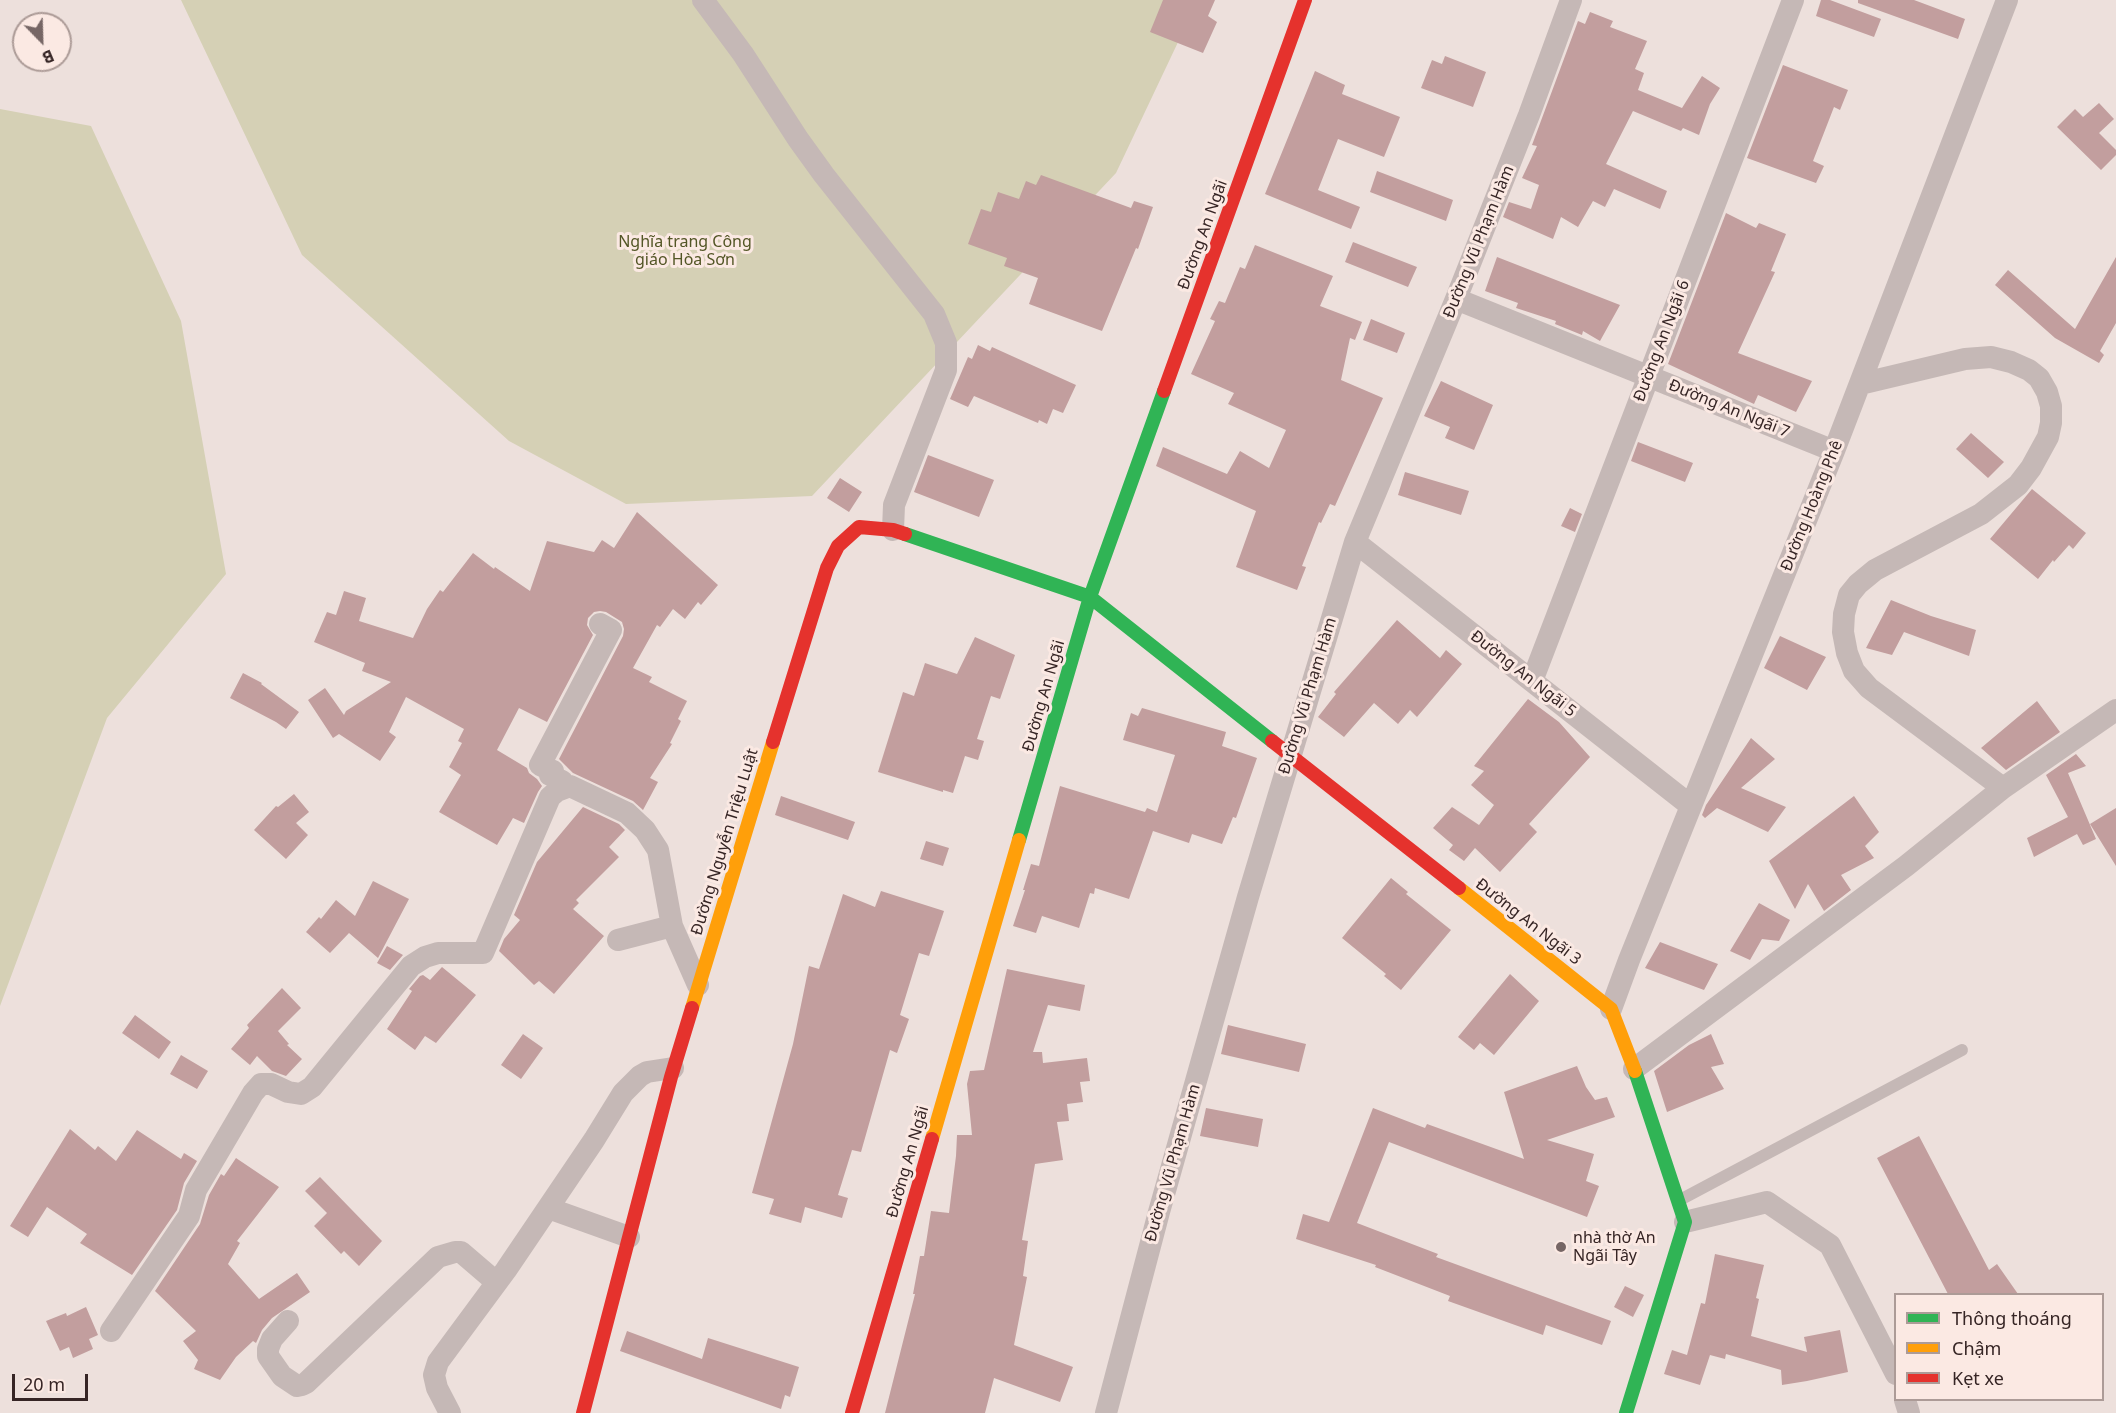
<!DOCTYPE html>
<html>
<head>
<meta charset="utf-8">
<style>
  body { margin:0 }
  #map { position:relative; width:2116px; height:1413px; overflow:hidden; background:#ede0dc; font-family:"Noto Sans",sans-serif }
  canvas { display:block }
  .legend { position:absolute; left:1894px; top:1293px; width:210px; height:108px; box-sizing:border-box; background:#fbe9e3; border:2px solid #ac9b97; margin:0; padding:8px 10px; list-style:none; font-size:18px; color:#362525 }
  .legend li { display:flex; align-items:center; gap:12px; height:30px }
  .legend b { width:30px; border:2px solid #ac9b97 }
  .north { position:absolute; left:12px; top:12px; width:60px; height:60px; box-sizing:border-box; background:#fbe9e3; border:2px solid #ac9b97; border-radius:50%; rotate:157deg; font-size:16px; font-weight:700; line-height:24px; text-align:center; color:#362525 }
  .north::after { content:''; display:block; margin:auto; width:21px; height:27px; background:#766665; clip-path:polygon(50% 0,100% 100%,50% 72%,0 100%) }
  .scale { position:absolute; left:12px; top:1374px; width:76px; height:27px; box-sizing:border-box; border:3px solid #362525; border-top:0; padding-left:8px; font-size:18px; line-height:21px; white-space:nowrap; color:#362525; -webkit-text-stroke:4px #fbe9e3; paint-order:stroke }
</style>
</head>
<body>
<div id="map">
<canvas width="2116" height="1413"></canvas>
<ul class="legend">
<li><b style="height:8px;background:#30b455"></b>Thông thoáng</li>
<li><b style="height:8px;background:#ff9f0a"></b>Chậm</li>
<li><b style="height:8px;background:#e5322d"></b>Kẹt xe</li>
</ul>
<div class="north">B</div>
<div class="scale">20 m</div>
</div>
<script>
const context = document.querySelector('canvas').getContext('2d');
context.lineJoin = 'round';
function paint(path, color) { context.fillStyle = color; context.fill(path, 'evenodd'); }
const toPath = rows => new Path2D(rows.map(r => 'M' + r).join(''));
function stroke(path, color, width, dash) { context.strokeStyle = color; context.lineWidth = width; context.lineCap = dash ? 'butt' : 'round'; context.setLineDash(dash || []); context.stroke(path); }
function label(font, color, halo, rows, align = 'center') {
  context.font = font + ' "Noto Sans",sans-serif'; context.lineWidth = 6; context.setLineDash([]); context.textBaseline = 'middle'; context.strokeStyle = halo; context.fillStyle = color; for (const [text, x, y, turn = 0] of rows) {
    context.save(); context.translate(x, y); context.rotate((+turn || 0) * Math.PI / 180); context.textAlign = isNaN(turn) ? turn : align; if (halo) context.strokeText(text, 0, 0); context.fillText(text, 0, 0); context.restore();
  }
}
const green = toPath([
  [181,0,1198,0,1116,173,812,496,626,504,509,441,302,255],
  [0,109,91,126,181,321,226,574,107,718,0,1006]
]);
const building = toPath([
  [1163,0,1215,0,1208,16,1217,22,1203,53,1150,32],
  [1821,0,1830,0,1881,19,1874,37,1816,16],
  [1858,0,1914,0,1965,19,1958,39,1858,3],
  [1590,12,1613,21,1610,27,1647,41,1635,69,1644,73,1638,90,1682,108,1702,76,1720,88,1710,104,1699,135,1683,128,1681,131,1633,111,1606,164,1667,191,1660,209,1614,189,1605,207,1593,201,1578,227,1561,217,1553,239,1503,217,1509,202,1531,209,1539,185,1522,178,1537,146,1532,145,1578,21,1585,24],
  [1445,56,1486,72,1473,107,1421,88,1432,60,1442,64],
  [1783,65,1848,90,1840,110,1834,107,1813,161,1824,166,1816,183,1747,158],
  [1315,71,1345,85,1342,94,1400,117,1384,157,1338,139,1318,190,1360,207,1351,229,1265,194],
  [2099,103,2114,119,2099,133,2116,150,2116,155,2101,170,2057,127,2075,109,2083,117],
  [1377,171,1453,200,1446,221,1370,192],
  [1041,175,1131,208,1134,201,1153,207,1138,249,1136,248,1102,331,1029,304,1038,278,1004,266,1007,258,968,244,981,209,991,212,998,192,1019,199,1026,181,1036,185],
  [1726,213,1756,228,1759,223,1786,234,1771,271,1775,272,1738,353,1812,381,1796,412,1758,395,1754,404,1668,364],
  [1353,242,1417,267,1408,287,1345,262],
  [1255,245,1333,276,1320,306,1362,322,1355,340,1350,338,1341,380,1383,398,1335,506,1330,504,1321,523,1319,522,1302,566,1306,567,1297,590,1236,567,1256,511,1156,466,1163,447,1227,474,1240,451,1269,468,1286,430,1228,404,1234,393,1191,374,1215,321,1210,319,1219,301,1225,303,1240,267,1245,269],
  [1497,257,1620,305,1600,341,1583,331,1582,335,1555,324,1556,321,1516,308,1518,303,1485,291],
  [2116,257,2116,323,2100,351,2104,355,2099,363,2055,338,1995,285,2008,270,2075,329],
  [1371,319,1405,333,1397,353,1363,340],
  [978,345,990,351,992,347,1076,385,1063,413,1053,409,1047,424,1039,420,1038,423,974,396,968,407,950,399,968,357,972,359],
  [1441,381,1493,405,1474,450,1445,438,1450,427,1424,416],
  [1971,433,2004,462,1988,478,1956,449],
  [1638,442,1693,463,1685,482,1631,461],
  [928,455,994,480,979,517,914,492],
  [1405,472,1469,491,1461,515,1398,495],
  [840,478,862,492,849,512,827,498],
  [2032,489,2086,533,2073,549,2069,545,2054,562,2053,560,2038,579,1990,539],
  [1570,508,1582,514,1575,532,1561,526],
  [637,512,718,585,701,605,698,602,685,619,673,609,660,627,657,625,633,668,652,677,649,682,687,701,678,719,681,721,670,743,672,744,650,778,658,782,643,810,633,801,573,773,559,759,623,636,624,629,622,622,606,612,600,611,594,612,588,618,587,625,593,635,547,722,519,708,497,750,527,768,529,773,537,779,542,786,538,792,524,823,513,818,497,845,439,812,461,775,449,767,462,743,458,741,464,729,406,697,389,732,396,737,380,761,339,734,333,738,308,700,325,688,344,715,346,711,391,682,362,671,365,663,314,642,327,612,336,615,344,591,366,598,359,621,413,638,427,609,440,590,443,592,473,553,494,569,495,567,530,591,547,541,594,552,602,540,614,548],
  [1891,600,1931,616,1976,630,1969,656,1904,632,1892,655,1866,648],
  [1397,620,1440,658,1446,650,1462,664,1417,717,1410,710,1398,724,1374,703,1344,737,1318,717,1336,694,1334,692],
  [1780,636,1826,657,1807,690,1764,668],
  [975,637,1015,655,1000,699,991,696,977,739,984,741,978,760,965,756,953,793,943,790,943,792,878,772,903,692,914,696,925,663,957,674],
  [243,673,262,683,261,684,299,712,286,729,276,722,230,698],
  [1528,699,1559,722,1590,757,1529,824,1537,832,1500,872,1475,848,1464,861,1449,850,1453,845,1433,828,1452,807,1479,825,1494,805,1471,785,1484,771,1474,766],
  [2037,701,2060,732,2006,770,1981,748],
  [1142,708,1226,732,1222,746,1257,758,1236,818,1233,817,1222,844,1192,834,1189,843,1153,831,1129,899,1095,888,1094,894,1090,893,1079,928,1042,916,1036,933,1013,926,1025,890,1023,890,1031,864,1039,866,1060,786,1145,812,1147,808,1157,812,1175,755,1123,740,1131,713,1138,716],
  [1751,738,1775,759,1741,788,1786,807,1768,832,1717,808,1705,818,1702,815,1706,805],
  [2076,754,2086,766,2068,773,2096,839,2083,845,2077,834,2034,857,2027,838,2068,817,2046,775],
  [294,794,309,812,296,823,308,835,286,859,254,830,276,806,278,807],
  [781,796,855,822,848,840,775,815],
  [1854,796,1879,832,1865,846,1874,858,1841,875,1851,890,1824,911,1808,884,1795,909,1769,861],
  [583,807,619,824,625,830,609,847,619,857,576,900,579,903,573,909,604,936,554,994,539,981,534,985,499,951,504,939,520,920,514,915,537,862],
  [2116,808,2116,866,2090,824],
  [926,841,949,848,943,866,920,859],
  [1391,878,1408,892,1406,894,1451,930,1401,990,1384,976,1386,974,1342,938],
  [373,881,409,899,378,958,349,933,330,953,306,932,319,917,321,919,336,900,355,916],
  [881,891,944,911,929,956,919,953,900,1015,909,1019,897,1053,890,1050,861,1152,852,1150,838,1195,848,1198,842,1218,805,1207,801,1223,769,1214,774,1199,752,1193,793,1044,809,966,819,969,843,894,875,907],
  [1759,903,1790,920,1779,941,1762,939,1750,960,1730,951],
  [1660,942,1718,964,1704,990,1645,968],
  [387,946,403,955,390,970,377,963],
  [442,967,476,995,436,1043,425,1036,415,1050,387,1029,412,991,409,989,420,976,423,975,430,980],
  [1007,969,1085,985,1080,1011,1048,1005,1033,1052,1042,1052,1043,1063,1087,1058,1090,1081,1080,1082,1083,1102,1067,1104,1069,1121,1057,1122,1063,1160,1035,1164,1022,1240,1028,1241,1023,1276,1027,1277,1014,1345,1073,1367,1060,1402,994,1378,985,1413,885,1413,915,1294,913,1294,920,1256,924,1256,931,1211,949,1213,956,1156,957,1135,972,1135,967,1084,970,1071,984,1070],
  [1510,974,1539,1001,1494,1055,1480,1043,1474,1050,1458,1037],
  [282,988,301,1008,278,1031,289,1044,287,1045,302,1059,286,1076,272,1071,257,1056,250,1065,231,1049,249,1028,247,1025],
  [135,1015,171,1042,159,1059,122,1033],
  [1228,1025,1306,1044,1299,1072,1221,1054],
  [523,1034,543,1048,521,1079,501,1065],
  [1711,1034,1724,1064,1711,1067,1724,1089,1667,1112,1654,1071,1689,1045],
  [181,1055,208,1071,197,1089,170,1074],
  [1577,1066,1586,1087,1595,1100,1607,1097,1615,1117,1547,1140,1594,1154,1586,1181,1599,1186,1587,1217,1389,1142,1357,1223,1438,1254,1436,1257,1611,1321,1602,1345,1546,1325,1543,1335,1448,1301,1450,1296,1375,1267,1376,1265,1296,1239,1303,1214,1329,1222,1373,1108,1425,1128,1427,1124,1524,1159,1504,1092],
  [1206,1108,1263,1119,1258,1147,1200,1136],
  [70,1129,95,1150,98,1146,116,1161,137,1130,181,1159,184,1153,197,1161,184,1183,177,1210,132,1275,80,1243,87,1234,47,1207,28,1237,10,1226],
  [1919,1136,1989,1270,1997,1264,2018,1294,1948,1294,1877,1158],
  [236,1158,279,1187,237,1241,240,1243,228,1264,259,1299,297,1273,310,1292,272,1318,262,1330,256,1343,253,1341,236,1357,220,1380,194,1369,198,1360,183,1341,196,1331,155,1291,200,1224,209,1195,221,1174,224,1176],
  [320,1177,382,1241,359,1266,344,1251,341,1254,314,1226,327,1213,305,1191],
  [1715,1254,1764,1265,1756,1298,1759,1299,1751,1336,1807,1352,1804,1337,1840,1330,1848,1372,1807,1381,1782,1385,1781,1370,1726,1354,1725,1359,1710,1355,1700,1385,1664,1374,1672,1350,1687,1355,1701,1303,1705,1304],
  [1625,1286,1644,1295,1633,1317,1614,1307],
  [86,1307,98,1335,89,1339,93,1349,73,1358,69,1347,60,1351,46,1321,66,1313,67,1316],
  [627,1331,702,1359,708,1338,799,1367,790,1397,785,1395,781,1409,620,1351]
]);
const lane = toPath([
  [1678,1201,1962,1050]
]);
const street = toPath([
  [703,0,743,54,798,139,824,175,934,314,946,343,946,370,894,505,893,530],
  [1456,299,1834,451],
  [1860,384,1965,359,1991,357,2011,362,2029,370,2039,378,2047,392,2051,406,2051,423,2048,437,2031,468,2018,485,1981,514,1875,570,1858,584,1849,595,1844,614,1843,632,1847,653,1854,671,1869,688,2003,788],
  [1355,542,1691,806],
  [1532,681,1793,0],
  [557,791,562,781,550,775,553,771,540,765,611,630,600,624],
  [618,940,672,926],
  [1611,1009,1629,960,1834,451,2007,0],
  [1634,1069,1906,866,2003,788,2116,710],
  [548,1208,629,1237],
  [1685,1222,1767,1202,1830,1245,1896,1374],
  [288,1321,272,1339,268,1349,268,1356,282,1376,297,1386,302,1385,306,1383,438,1257,455,1252,461,1252,496,1282],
  [111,1331,189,1216,196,1190,253,1093,261,1084,271,1084,288,1092,301,1094,312,1087,411,966,425,957,438,953,483,953,550,797,557,791,570,786,627,813,645,830,658,850,672,926,698,985],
  [1905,1400,1909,1413],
  [450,1413,437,1388,434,1375,438,1362,506,1270,594,1140,623,1093,640,1076,647,1072,673,1068],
  [1106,1413,1159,1212,1248,897,1355,542,1456,299,1529,115,1571,0]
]);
const fast = toPath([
  [905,534,1090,597,1272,741],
  [1019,840,1090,597,1164,391],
  [1626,1413,1685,1222,1635,1071]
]);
const slow = toPath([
  [1459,888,1611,1009,1635,1071],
  [692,1008,773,742],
  [932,1139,1019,840]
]);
const jam = toPath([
  [1164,391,1305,0],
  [1272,741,1459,888],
  [773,742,827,568,838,546,859,527,893,530,905,534],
  [583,1413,671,1077,692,1008],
  [852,1413,932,1139]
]);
const markers = [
  [1561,1247,6,"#766665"]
];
const streetNames = [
  ["Đường An Ngãi",1203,235,-70],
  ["Đường Vũ Phạm Hàm",1479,242,-68],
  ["Đường An Ngãi 6",1662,341,-69],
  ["Đường An Ngãi 7",1729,409,22],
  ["Đường Hoàng Phê",1812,506,-68],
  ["Đường An Ngãi 5",1523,674,38],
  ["Đường An Ngãi",1044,696,-74],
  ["Đường Vũ Phạm Hàm",1308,696,-73],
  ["Đường Nguyễn Triệu Luật",725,842,-73],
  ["Đường An Ngãi 3",1528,922,38],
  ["Đường An Ngãi",908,1162,-74],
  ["Đường Vũ Phạm Hàm",1173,1163,-74]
];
const parkNames = [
  ["Nghĩa trang Công",685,242],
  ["giáo Hòa Sơn",685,260]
];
const poiNames = [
  ["nhà thờ An",1573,1238],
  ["Ngãi Tây",1573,1256]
];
paint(green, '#d5d0b5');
paint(building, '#c29e9e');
stroke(lane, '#c5b8b6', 12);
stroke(street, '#c5b8b6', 22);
stroke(fast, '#30b455', 14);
stroke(slow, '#ff9f0a', 14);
stroke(jam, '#e5322d', 14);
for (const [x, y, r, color] of markers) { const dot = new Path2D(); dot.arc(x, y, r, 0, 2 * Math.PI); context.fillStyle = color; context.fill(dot); stroke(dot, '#fbe9e3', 2); }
label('16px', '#362525', '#fbe9e3', streetNames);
label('16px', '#535626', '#fbe9e3', parkNames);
label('16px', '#362525', '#fbe9e3', poiNames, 'left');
</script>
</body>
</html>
